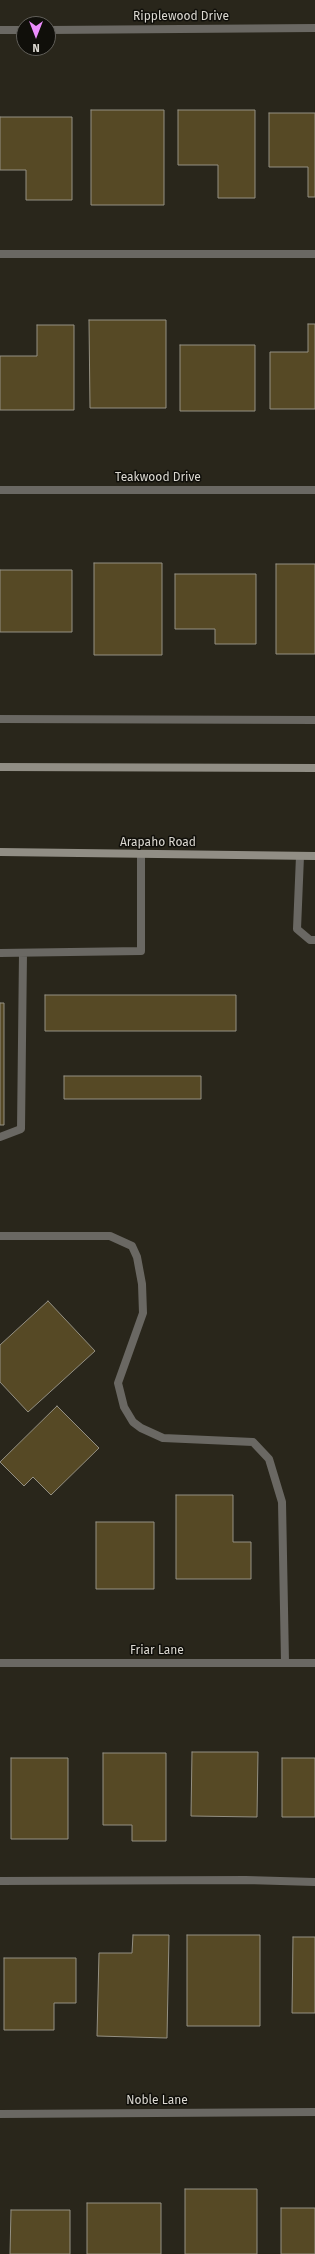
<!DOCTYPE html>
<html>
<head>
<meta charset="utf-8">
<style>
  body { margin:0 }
  #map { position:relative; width:315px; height:2254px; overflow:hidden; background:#29261b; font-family:"Fira Sans",sans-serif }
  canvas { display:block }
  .north { position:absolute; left:16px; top:16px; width:40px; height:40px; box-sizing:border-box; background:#100f0a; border:1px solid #615f5a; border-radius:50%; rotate:180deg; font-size:11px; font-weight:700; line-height:16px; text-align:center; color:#dbd8d1 }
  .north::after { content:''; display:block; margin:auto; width:14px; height:18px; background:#eb8dfc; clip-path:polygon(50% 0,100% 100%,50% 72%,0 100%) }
</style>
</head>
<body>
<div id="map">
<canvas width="315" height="2254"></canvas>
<div class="north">N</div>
</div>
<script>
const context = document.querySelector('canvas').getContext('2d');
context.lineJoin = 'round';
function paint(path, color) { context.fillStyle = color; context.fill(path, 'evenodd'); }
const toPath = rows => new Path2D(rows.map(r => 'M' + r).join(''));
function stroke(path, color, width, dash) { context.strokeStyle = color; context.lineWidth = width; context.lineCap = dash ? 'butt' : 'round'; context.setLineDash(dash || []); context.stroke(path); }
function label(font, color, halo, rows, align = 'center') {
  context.font = font + ' "Fira Sans",sans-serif'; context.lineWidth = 3; context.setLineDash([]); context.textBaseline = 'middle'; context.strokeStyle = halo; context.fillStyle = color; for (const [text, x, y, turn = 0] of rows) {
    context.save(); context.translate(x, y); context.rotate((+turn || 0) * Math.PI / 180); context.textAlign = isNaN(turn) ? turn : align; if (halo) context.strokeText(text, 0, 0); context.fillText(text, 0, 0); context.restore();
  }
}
const building = toPath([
  [91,110,164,110,164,205,91,205,91,110],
  [178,110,255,110,255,198,218,198,218,165,178,165,178,110],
  [269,113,315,113,315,197,308,197,308,167,269,167,269,113],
  [0,117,72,117,72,200,26,200,26,170,0,170,0,117],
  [89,320,166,320,166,408,90,408,89,320],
  [308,324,315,324,315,409,270,409,270,352,308,352,308,324],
  [37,325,74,325,74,410,0,410,0,356,37,356,37,325],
  [180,345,255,345,255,411,180,411,180,345],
  [94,563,162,563,162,655,94,655,94,563],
  [276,564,315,564,315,654,276,654,276,564],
  [0,570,72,570,72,632,0,632,0,570],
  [175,574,256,574,256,644,215,644,215,629,175,629,175,574],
  [45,995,236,995,236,1031,45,1031,45,995],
  [0,1003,4,1003,4,1125,0,1125,0,1003],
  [64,1076,201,1076,201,1099,64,1099,64,1076],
  [48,1301,95,1351,28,1412,0,1382,0,1345,48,1301],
  [57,1406,99,1448,51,1495,33,1477,24,1486,0,1462,57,1406],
  [176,1495,233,1495,233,1542,251,1542,251,1579,176,1579,176,1495],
  [96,1522,154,1522,154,1589,96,1589,96,1522],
  [192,1752,258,1752,257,1817,191,1816,192,1752],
  [103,1753,166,1753,166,1841,132,1841,132,1825,103,1825,103,1753],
  [11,1758,68,1758,68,1839,11,1839,11,1758],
  [282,1758,315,1758,315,1817,282,1817,282,1758],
  [133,1935,169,1935,167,2038,97,2036,99,1953,132,1953,133,1935],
  [187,1935,260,1935,260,2026,187,2026,187,1935],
  [293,1937,315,1937,315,2013,292,2013,293,1937],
  [4,1958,76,1958,76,2003,54,2003,54,2030,4,2030,4,1958],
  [185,2189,257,2189,257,2254,185,2254,185,2189],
  [87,2203,161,2203,161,2254,87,2254,87,2203],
  [281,2208,315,2208,315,2254,281,2254,281,2208],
  [11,2210,70,2210,70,2254,10,2254,11,2210]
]);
const lane = toPath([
  [0,254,315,254],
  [0,719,315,720],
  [300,856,297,929,310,940,315,940],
  [0,953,141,951,141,854],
  [0,1137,21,1129,23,953],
  [0,1236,110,1236,132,1246,137,1257,142,1284,143,1313,118,1383,124,1407,133,1422,141,1428,163,1438,253,1442,269,1459,282,1502,285,1662],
  [0,1881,246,1880,315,1882]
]);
const street = toPath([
  [0,30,24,30],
  [48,30,315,28],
  [0,490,315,490],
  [0,1663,315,1663],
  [0,2114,315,2112]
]);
const secondary = toPath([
  [0,767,315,768],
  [0,852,315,856]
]);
const streetNames = [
  ["Ripplewood Drive",181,17],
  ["Teakwood Drive",158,478],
  ["Arapaho Road",158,843],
  ["Friar Lane",157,1651],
  ["Noble Lane",157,2101]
];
paint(building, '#564925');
stroke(building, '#949083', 1);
stroke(lane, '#6a6863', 8);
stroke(street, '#6a6863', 8);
stroke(secondary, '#918e85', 8);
label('12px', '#dbd8d1', '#100f0a', streetNames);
</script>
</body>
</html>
